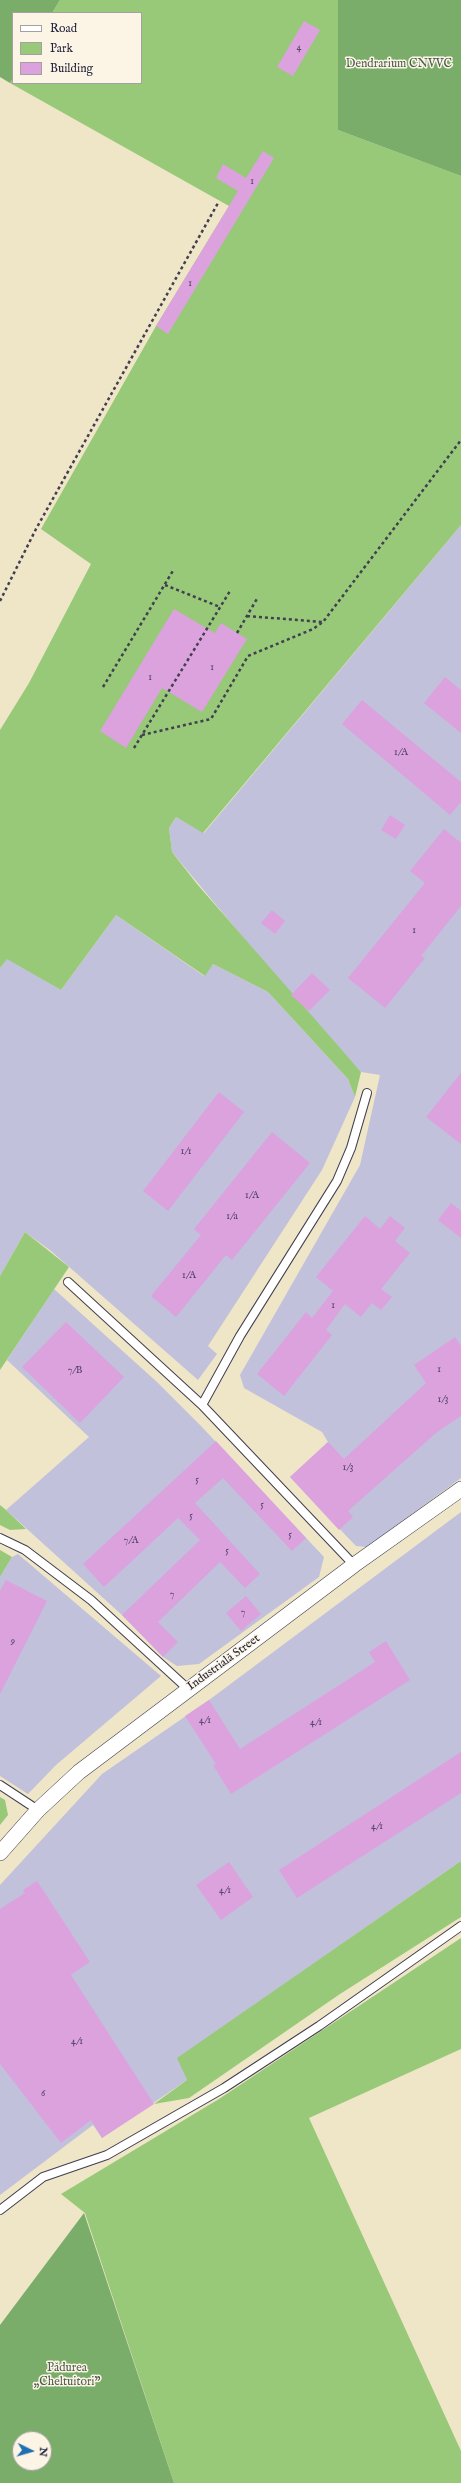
<!DOCTYPE html>
<html>
<head>
<meta charset="utf-8">
<style>
  body { margin:0 }
  #map { position:relative; width:461px; height:2483px; overflow:hidden; background:#efe5c7; font-family:"IM FELL English",serif }
  canvas { display:block }
  .legend { position:absolute; left:12px; top:12px; width:130px; height:72px; box-sizing:border-box; background:#fcf5e5; border:1px solid #a5a1a1; margin:0; padding:5px 7px; list-style:none; font-size:12px; color:#22223b }
  .legend li { display:flex; align-items:center; gap:8px; height:20px }
  .legend b { width:20px; border:1px solid #a5a1a1 }
  .north { position:absolute; left:12px; top:2431px; width:40px; height:40px; box-sizing:border-box; background:#fcf5e5; border:1px solid #a5a1a1; border-radius:50%; rotate:95deg; font-size:11px; font-weight:700; line-height:16px; text-align:center; color:#22223b }
  .north::after { content:''; display:block; margin:auto; width:14px; height:18px; background:#1f6fb2; clip-path:polygon(50% 0,100% 100%,50% 72%,0 100%) }
</style>
</head>
<body>
<div id="map">
<canvas width="461" height="2483"></canvas>
<ul class="legend">
<li><b style="height:5px;background:#fff"></b>Road</li>
<li><b style="height:11px;background:#97c979"></b>Park</li>
<li><b style="height:11px;background:#dba2de"></b>Building</li>
</ul>
<div class="north">N</div>
</div>
<script>
const context = document.querySelector('canvas').getContext('2d');
context.lineJoin = 'round';
function paint(path, color) { context.fillStyle = color; context.fill(path, 'evenodd'); }
const toPath = rows => new Path2D(rows.map(r => 'M' + r).join(''));
function stroke(path, color, width, dash) { context.strokeStyle = color; context.lineWidth = width; context.lineCap = dash ? 'butt' : 'round'; context.setLineDash(dash || []); context.stroke(path); }
function label(font, color, halo, rows, align = 'center') {
  context.font = font + ' "IM FELL English",serif'; context.lineWidth = 3; context.setLineDash([]); context.textBaseline = 'middle'; context.strokeStyle = halo; context.fillStyle = color; for (const [text, x, y, turn = 0] of rows) {
    context.save(); context.translate(x, y); context.rotate((+turn || 0) * Math.PI / 180); context.textAlign = isNaN(turn) ? turn : align; if (halo) context.strokeText(text, 0, 0); context.fillText(text, 0, 0); context.restore();
  }
}
const industrial = toPath([
  [461,525,461,1478,367,1547,356,1546,290,1477,328,1442,322,1432,244,1388,240,1375,360,1165,380,1075,361,1072,291,995,172,852,169,828,176,817,204,833],
  [116,915,204,976,213,964,268,992,348,1079,355,1097,322,1170,208,1346,217,1354,198,1380,51,1251,25,1232,0,1276,0,968,7,958,61,990],
  [54,1289,157,1382,201,1426,324,1557,319,1577,199,1664,177,1666,163,1657,122,1615,6,1510,89,1437,7,1360],
  [461,1512,461,1861,178,2058,187,2080,102,2138,93,2125,0,2195,0,1885,102,1774,209,1700],
  [18,1554,161,1676,56,1765,28,1794,0,1776,0,1577,12,1557]
]);
const green = toPath([
  [60,0,338,0,338,130,461,176,461,525,203,833,176,817,169,828,172,852,197,884,361,1072,355,1097,348,1079,268,992,213,964,205,976,116,915,61,990,7,959,0,968,0,730,29,683,91,564,41,529,156,326,229,206,10,83,13,78,13,83,141,83,141,13,52,13],
  [25,1232,69,1267,0,1370,0,1276],
  [0,1505,6,1510,26,1529,10,1530,0,1525],
  [0,1550,12,1557,0,1577],
  [0,1797,5,1800,8,1815,0,1825],
  [461,1861,461,1917,340,1994,189,2098,154,2104,187,2080,177,2058],
  [461,1938,461,2049,309,2118,461,2451,461,2483,174,2483,85,2213,61,2194,219,2099]
]);
const forest = toPath([
  [0,0,60,0,52,13,13,13,13,78,10,83,0,77],
  [338,0,461,0,461,176,338,130],
  [84,2213,174,2483,0,2483,0,2325],
  [20,2439,44,2439,44,2463,20,2463]
]);
const building = toPath([
  [304,21,320,30,293,76,277,67],
  [263,151,274,158,168,334,156,326,238,191,216,178,223,164,246,178],
  [174,609,215,633,221,623,247,639,202,712,162,688,126,748,100,731],
  [445,677,461,690,461,733,424,703],
  [362,700,461,782,461,802,450,815,342,724],
  [390,815,405,825,396,839,381,830],
  [444,829,461,843,461,906,421,956,425,958,385,1008,348,978,425,883,410,871],
  [272,910,285,921,275,934,261,923],
  [312,973,330,990,309,1011,291,995],
  [461,1073,461,1144,426,1117],
  [219,1092,244,1112,168,1211,143,1191],
  [272,1132,310,1163,232,1260,226,1255,176,1317,151,1296,201,1235,194,1229],
  [451,1203,461,1211,461,1238,438,1220],
  [365,1216,380,1229,390,1216,405,1228,395,1241,410,1253,381,1289,392,1297,381,1310,372,1303,361,1317,345,1304,326,1330,332,1335,284,1396,257,1374,306,1312,312,1318,333,1291,316,1277],
  [66,1322,124,1377,80,1423,22,1367],
  [455,1337,461,1346,461,1416,436,1433,348,1511,353,1517,339,1530,290,1477,328,1442,344,1459,426,1383,414,1365],
  [216,1441,306,1538,292,1551,223,1478,195,1503,260,1574,245,1588,220,1562,158,1622,178,1642,163,1657,122,1615,200,1540,178,1518,104,1587,83,1564],
  [6,1580,47,1601,0,1694,0,1591],
  [246,1596,261,1614,241,1631,226,1613],
  [386,1641,410,1680,231,1794,213,1765,216,1764,185,1716,209,1700,240,1749,375,1662,369,1652],
  [461,1752,461,1793,297,1898,279,1870],
  [229,1862,253,1897,221,1920,196,1885],
  [37,1881,90,1962,71,1975,154,2104,102,2138,91,2120,61,2143,0,2064,0,1909,25,1893,23,1890]
]);
const path = toPath([
  [165,585,220,607],
  [0,601,36,529,218,203],
  [247,616,323,622],
  [237,633,258,597],
  [103,687,174,569],
  [142,735,211,719,248,656,313,629,323,622,461,440],
  [134,748,230,591]
]);
const lane = toPath([
  [68,1282,202,1405,354,1565],
  [202,1405,240,1336,337,1181,351,1148,367,1093],
  [0,1538,25,1550,91,1600,188,1689],
  [0,1785,38,1810],
  [0,2210,43,2177,107,2155,224,2088,319,2026,461,1926]
]);
const street = toPath([
  [0,1853,38,1810,79,1772,354,1565,461,1489]
]);
const numberNames = [
  ["4",299,48],
  ["1",252,182],
  ["1",190,284],
  ["1",212,668],
  ["1",150,678],
  ["1/A",401,753],
  ["1",414,931],
  ["1/1",186,1152],
  ["1/A",252,1196],
  ["1/a",232,1217],
  ["1/A",189,1276],
  ["1",333,1306],
  ["1",439,1370],
  ["7/B",75,1371],
  ["1/3",443,1400],
  ["1/3",348,1468],
  ["5",197,1480],
  ["5",262,1505],
  ["5",191,1516],
  ["5",290,1535],
  ["7/A",131,1541],
  ["5",227,1551],
  ["7",172,1595],
  ["7",243,1613],
  ["9",13,1642],
  ["4/1",205,1721],
  ["4/1",316,1723],
  ["4/1",377,1827],
  ["4/1",225,1891],
  ["4/1",77,2042],
  ["6",43,2094]
];
const parkNames = [
  ["Dendrarium CNVVC",399,65],
  ["Pădurea",67,2369],
  ["„Cheltuitori”",67,2383]
];
const streetNames = [
  ["Industrială Street",224,1663,-36]
];
paint(industrial, '#c2c1dc');
paint(green, '#97c979');
paint(forest, '#79ad69');
paint(building, '#dba2de');
stroke(lane, '#413f50', 10);
stroke(street, '#413f50', 16);
stroke(path, '#413f50', 2.5, [3, 3]);
stroke(lane, '#fff', 8);
stroke(street, '#fff', 15);
label('10px', '#504264', null, numberNames);
label('12px', '#4b5c51', '#fcf5e5', parkNames);
label('12px', '#22223b', '#fcf5e5', streetNames);
</script>
</body>
</html>
